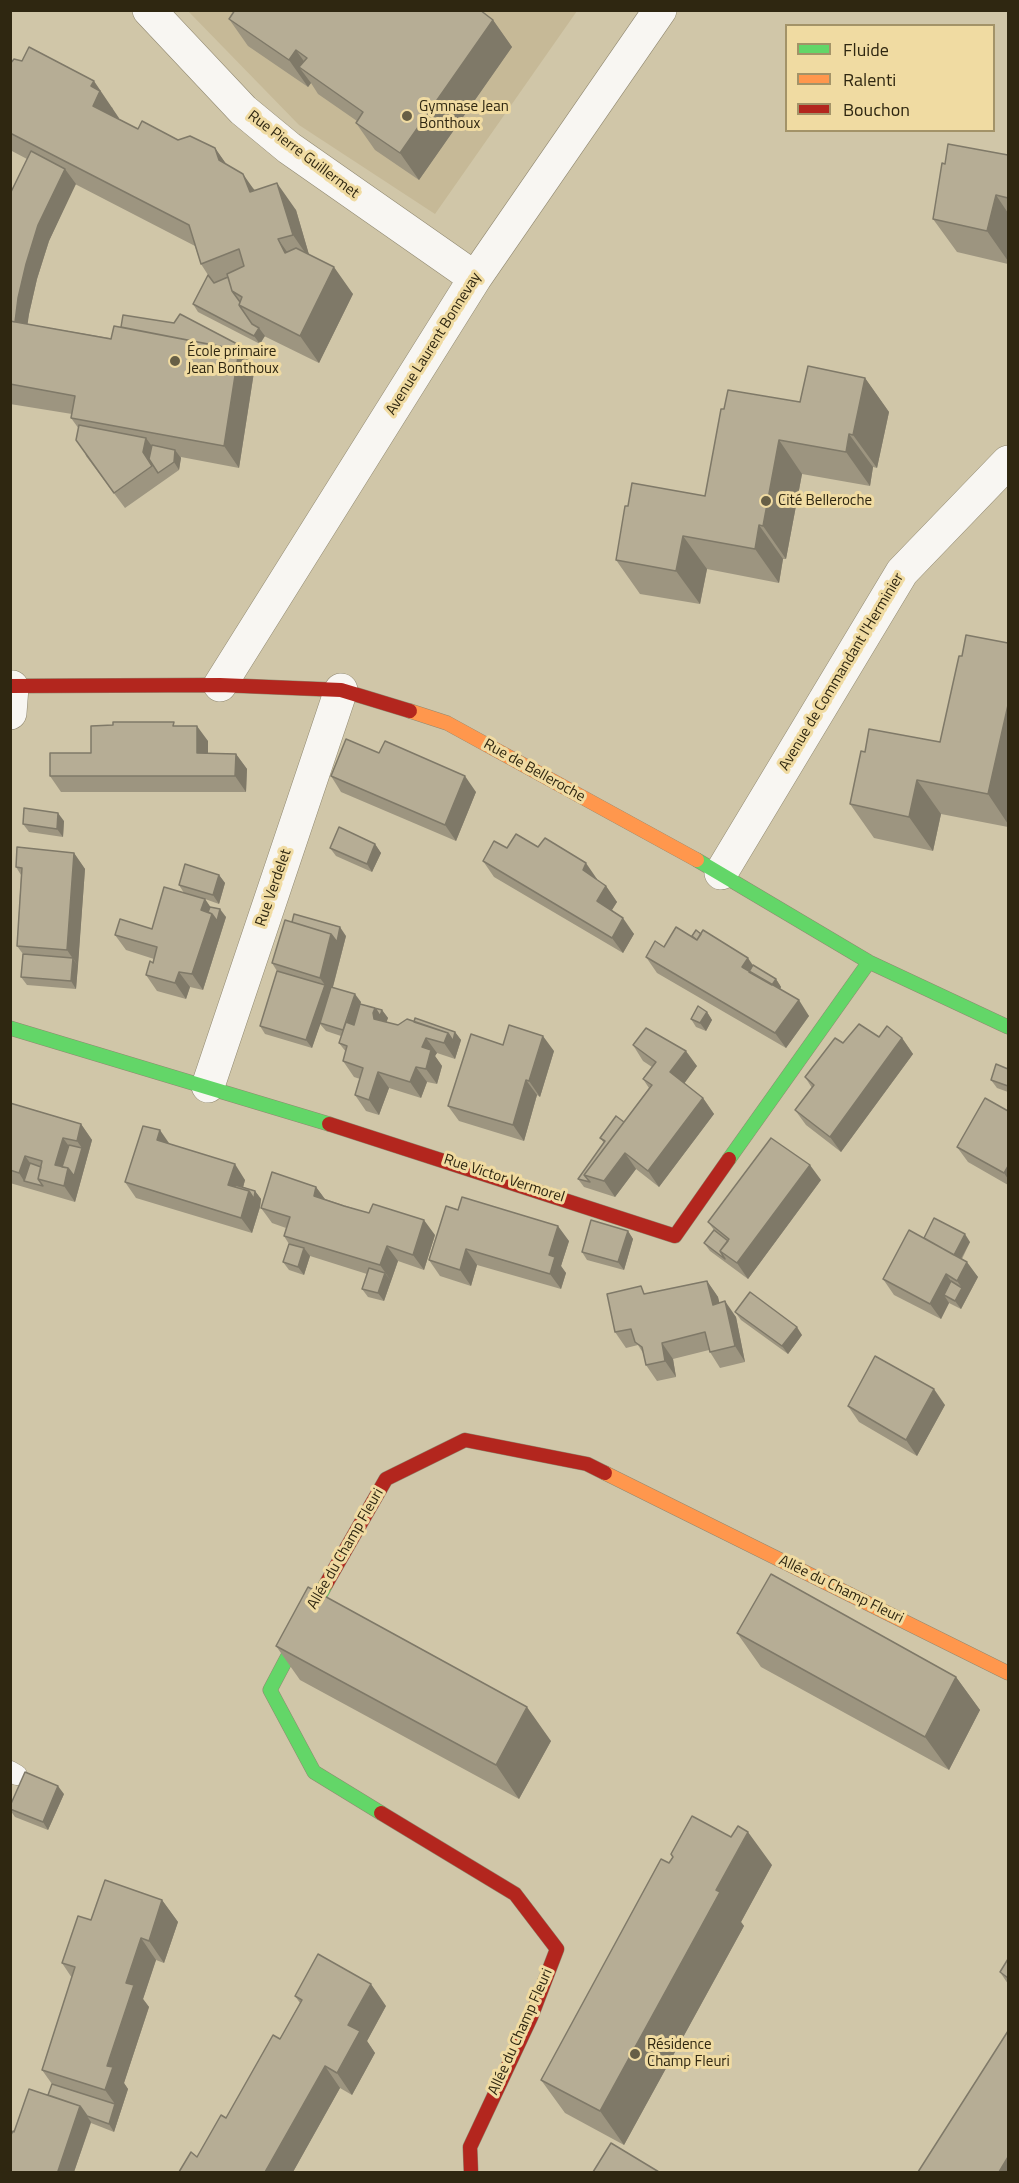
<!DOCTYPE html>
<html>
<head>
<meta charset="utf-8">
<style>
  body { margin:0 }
  #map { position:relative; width:1019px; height:2183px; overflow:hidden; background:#d0c6a8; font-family:"Titillium Web",sans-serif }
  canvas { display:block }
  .frame { position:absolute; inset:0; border:12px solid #2f2711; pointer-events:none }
  .legend { position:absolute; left:785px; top:24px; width:210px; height:108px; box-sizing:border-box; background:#f0dba2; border:2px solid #a39368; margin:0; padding:8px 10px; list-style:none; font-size:18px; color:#2f2711 }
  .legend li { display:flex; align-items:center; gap:12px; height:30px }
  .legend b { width:30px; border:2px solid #a39368 }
</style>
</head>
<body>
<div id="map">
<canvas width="1019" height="2183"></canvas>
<div class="frame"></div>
<ul class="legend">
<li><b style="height:8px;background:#63d668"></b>Fluide</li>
<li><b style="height:8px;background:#ff974d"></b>Ralenti</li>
<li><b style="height:8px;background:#b3261e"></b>Bouchon</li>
</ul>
</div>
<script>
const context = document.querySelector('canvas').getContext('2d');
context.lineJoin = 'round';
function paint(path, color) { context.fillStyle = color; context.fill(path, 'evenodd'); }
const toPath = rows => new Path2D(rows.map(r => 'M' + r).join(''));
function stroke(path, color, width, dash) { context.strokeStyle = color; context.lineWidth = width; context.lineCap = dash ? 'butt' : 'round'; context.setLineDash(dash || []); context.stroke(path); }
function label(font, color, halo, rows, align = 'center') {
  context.font = font + ' "Titillium Web",sans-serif'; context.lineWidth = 6; context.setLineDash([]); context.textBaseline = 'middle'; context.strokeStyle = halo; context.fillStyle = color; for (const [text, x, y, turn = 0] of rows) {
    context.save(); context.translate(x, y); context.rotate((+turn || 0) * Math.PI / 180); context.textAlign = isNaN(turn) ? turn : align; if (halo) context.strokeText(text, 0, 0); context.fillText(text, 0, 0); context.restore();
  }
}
const green = toPath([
  [188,11,577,11,435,214,299,125]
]);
const lane = toPath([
  [10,1771,17,1775]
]);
const street = toPath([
  [149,10,243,110,289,148,475,278],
  [220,685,475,278,660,10],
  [10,713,12,687],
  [721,873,902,572,1008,462],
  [208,1086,341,690]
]);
const fast = toPath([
  [697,860,869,962,1008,1027],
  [10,1028,329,1124],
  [729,1159,869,962],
  [326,1584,270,1690,314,1772,381,1813]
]);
const slow = toPath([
  [410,711,447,723,697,860],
  [605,1473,1008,1673]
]);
const jam = toPath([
  [10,686,220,685,341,690,410,711],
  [329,1124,675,1236,729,1159],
  [326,1584,386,1479,465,1440,587,1464,605,1473],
  [381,1813,515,1894,557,1949,531,2017,470,2147,471,2172]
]);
const wall = toPath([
  [229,19,493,20,512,47,419,180,375,150,356,123,357,121,318,94,311,83,308,87,248,46],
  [10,64,113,108,112,109,118,119,138,129,178,140,215,148,226,164,255,190,296,210,309,255,353,294,319,363,264,336,260,344,198,312,193,304,208,275,201,264,195,246,75,184,49,241,37,279,29,314,27,324,252,362,250,366,254,372,239,468,181,457,179,470,125,508,86,456,79,429,71,418,72,414,10,404,10,194,27,159,10,150],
  [1008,155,1008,264,957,252,933,219,945,164],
  [865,378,889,412,877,468,873,467,870,486,802,474,786,559,783,559,779,583,707,569,700,604,640,594,616,560,628,506,705,496,724,409,800,402],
  [1008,643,1008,827,941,814,933,851,874,838,850,804,865,752,940,742,962,656],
  [176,726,208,741,208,753,236,754,247,769,246,792,61,792,50,776,91,753],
  [379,753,476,792,456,841,341,792,331,776],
  [64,821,63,837,29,832,23,824],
  [375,844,381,853,372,872,336,856,330,848],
  [538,847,597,879,597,880,606,886,617,902,612,910,634,934,623,953,494,877,483,861,507,848],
  [74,853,85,869,76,989,27,985,21,977,23,954,17,946,21,875,16,867],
  [219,875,225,883,219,904,205,899,210,907,226,917,203,990,190,987,186,999,157,991,146,975,153,963,154,959,126,950,115,935,152,929,184,893,179,885],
  [346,936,333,987,361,1002,360,1004,382,1010,388,1018,386,1022,398,1025,414,1022,455,1032,461,1040,455,1059,437,1053,435,1056,442,1066,437,1084,427,1082,421,1098,389,1088,379,1115,366,1111,355,1095,360,1079,354,1077,343,1061,346,1052,339,1043,341,1036,326,1031,320,1024,312,1048,265,1034,260,1026,277,971,272,963],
  [692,936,753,965,776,979,781,987,780,989,809,1016,786,1048,657,973,646,957,664,947],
  [707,1012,712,1020,706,1031,696,1027,691,1019],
  [879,1037,902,1038,913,1054,841,1152,806,1125,795,1110,812,1088,805,1077,843,1043],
  [503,1045,554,1051,540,1097,537,1095,524,1141,459,1121,448,1106],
  [633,1045,697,1066,684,1083,703,1098,714,1114,659,1187,636,1169,615,1197,584,1187,578,1179,604,1143,600,1138,624,1122,649,1088,643,1079,652,1067,643,1061],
  [1008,1069,1008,1092,997,1088,991,1080],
  [10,1103,81,1124,92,1140,75,1202,10,1183],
  [1008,1111,1008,1185,968,1162,957,1147],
  [169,1144,245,1180,243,1187,255,1191,261,1199,260,1207,252,1233,136,1198,125,1182],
  [821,1180,748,1279,710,1251,704,1243,714,1230,708,1222],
  [316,1187,325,1199,435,1235,424,1270,398,1261,384,1301,368,1297,362,1289,367,1274,310,1256,304,1275,289,1270,283,1262,289,1244,284,1236,286,1228,272,1223,261,1208],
  [446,1206,569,1241,561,1266,566,1273,561,1289,477,1265,471,1286,440,1276,429,1260],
  [628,1231,633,1239,624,1270,587,1260,582,1252],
  [923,1238,970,1242,962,1259,978,1277,961,1309,949,1303,941,1319,894,1295,883,1279],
  [707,1281,718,1297,719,1303,736,1317,745,1362,720,1368,710,1352,709,1350,673,1359,676,1377,657,1381,646,1365,643,1353,638,1345,626,1348,615,1332,646,1294],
  [735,1312,802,1335,788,1354,741,1320],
  [945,1405,917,1456,859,1422,848,1406],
  [737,1633,956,1677,980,1710,949,1770,761,1667],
  [276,1646,551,1741,519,1799,300,1680],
  [64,1794,48,1830,15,1817,10,1810,10,1806],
  [669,1863,772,1865,741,1922,744,1926,624,2145,565,2113,541,2080],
  [162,1900,178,1922,164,1963,156,1960,143,1999,149,2007,124,2083,128,2089,114,2132,91,2123,74,2172,14,2132,48,2095,52,2084,42,2070,72,1978,62,1963,91,1920],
  [1008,1959,1008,1984,1000,1972],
  [295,1996,386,2006,367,2041,375,2053,352,2095,340,2088,293,2172,179,2172,197,2157,226,2118,280,2039,300,2003]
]);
const shadedWall = toPath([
  [493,20,512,47,419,180,400,153],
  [296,50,315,77,299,67,311,83,308,87,289,60],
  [94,81,119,118,112,133,93,106,91,86],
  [215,148,234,175,219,160],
  [65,169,76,184,49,241,37,279,29,314,25,343,14,328,18,298,26,264,38,225],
  [243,174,262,201,250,192],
  [277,183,296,210,315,275,306,254,293,235],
  [996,195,1008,213,1008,261,987,231],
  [278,239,297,266,285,253],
  [334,267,353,294,319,363,300,336],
  [259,328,265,336,260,344,254,336],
  [241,346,252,362,250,366,254,372,239,468,224,446,238,355],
  [865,378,889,412,877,468,853,435],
  [849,434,873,467,870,486,846,452],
  [146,438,157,453,154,467,143,452],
  [779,440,802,474,786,559,763,526],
  [175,450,181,458,179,470,174,462],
  [759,525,783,559,779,583,755,549],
  [683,536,707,569,700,604,676,571],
  [1008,705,1008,824,988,794],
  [197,726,208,741,208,769,197,753],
  [236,754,247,769,246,792,235,776],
  [465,776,476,792,456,841,445,825],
  [917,780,941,814,933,851,909,817],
  [58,813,64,821,63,837,57,829],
  [375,844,381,853,372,872,367,864],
  [74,853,85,869,78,966,67,950],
  [586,863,597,879,594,886,583,870],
  [219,875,225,883,219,904,213,895],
  [606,886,617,902,608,916,597,901],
  [205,899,216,915,220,909,226,917,203,990,192,974,201,910],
  [623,918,634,934,623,953,612,938],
  [340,927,346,936,331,994,312,1048,306,1040,325,985,320,978,331,934],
  [73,958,78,966,76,989,71,981],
  [748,958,759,974,747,975,742,967],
  [179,972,190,987,186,999,175,983],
  [776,979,781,987,776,997,770,988],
  [355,994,361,1002,350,1038,344,1030],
  [799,1000,809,1016,786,1048,775,1033],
  [375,1008,382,1010,388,1018,384,1029,374,1019,373,1013],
  [707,1012,712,1020,706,1031,700,1023],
  [455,1032,461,1040,455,1059,444,1043,448,1033],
  [543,1036,554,1051,540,1097,529,1081],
  [426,1038,437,1053,435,1056,442,1066,437,1084,426,1069,422,1047],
  [902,1038,913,1054,841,1152,830,1137],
  [686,1051,697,1066,681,1088,670,1072],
  [416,1067,427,1082,421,1098,410,1082],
  [378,1072,389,1088,379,1115,369,1100],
  [526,1080,537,1095,524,1141,513,1125],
  [703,1098,714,1114,659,1187,648,1171],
  [81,1124,92,1140,75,1202,64,1186,55,1165,63,1138,74,1153,82,1148,77,1141],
  [160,1130,171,1146,157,1140],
  [625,1153,636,1169,615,1197,604,1181],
  [25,1156,36,1171,24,1181,19,1173],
  [235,1164,245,1180,241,1195,228,1185],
  [810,1165,821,1180,748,1279,737,1263],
  [1008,1166,1008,1179,1004,1173],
  [316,1187,327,1202,314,1196],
  [249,1191,255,1191,261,1199,260,1207,252,1233,241,1218],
  [424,1220,435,1235,424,1270,413,1255],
  [558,1226,569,1241,561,1266,566,1273,561,1289,550,1274,549,1255],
  [628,1231,633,1239,624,1270,618,1262],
  [965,1234,970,1242,957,1266,952,1258],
  [387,1246,398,1261,391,1281,380,1265],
  [304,1248,310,1256,304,1275,298,1267],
  [466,1249,477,1265,471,1286,460,1270],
  [967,1262,978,1277,961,1309,955,1301,962,1288,957,1281],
  [385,1273,391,1281,384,1301,378,1293],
  [946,1274,957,1289,944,1295,949,1303,941,1319,930,1304],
  [707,1281,718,1297,724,1321,713,1305],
  [725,1301,736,1317,745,1362,735,1346],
  [797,1327,802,1335,788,1354,782,1346],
  [662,1343,673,1359,676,1377,665,1361],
  [934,1389,945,1405,917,1456,906,1440],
  [956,1677,980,1710,949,1770,925,1737],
  [527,1707,551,1741,519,1799,496,1765],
  [58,1786,64,1794,48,1830,43,1822],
  [748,1832,772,1865,741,1922,744,1926,624,2145,600,2111,716,1890],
  [162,1900,178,1922,164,1963,149,1941],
  [141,1938,156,1960,143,1999,149,2007,124,2083,128,2089,114,2132,109,2124,115,2104,105,2090,107,2066,126,1983],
  [371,1984,386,2006,367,2041,375,2053,352,2095,337,2073,348,2025],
  [325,2066,340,2088,293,2172,265,2172],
  [80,2106,91,2122,74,2172,59,2172,58,2171],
  [1008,2157,1008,2172,999,2172]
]);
const building = toPath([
  [235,10,480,10,493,20,400,153,356,123,363,112,299,67,307,58,296,50,289,60,229,19,235,10],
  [29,47,94,81,91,86,100,91,93,106,138,129,142,121,178,140,190,136,215,148,219,160,243,174,250,192,277,183,293,235,278,239,285,253,296,248,334,267,300,336,239,305,242,297,232,291,227,274,244,266,239,249,201,264,189,225,10,133,10,64,14,59,22,61,29,47],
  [948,144,1008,155,1008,198,996,195,987,231,933,219,942,163,945,164,948,144],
  [31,151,65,169,38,225,26,264,18,298,15,322,10,321,10,194,31,151],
  [208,275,214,283,228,277,232,291,240,302,239,305,252,324,259,328,254,336,193,304,208,275],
  [180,314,241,346,239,352,239,350,121,327,123,315,174,323,180,314],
  [10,321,111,339,114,326,239,350,224,446,71,418,75,396,10,384,10,321],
  [808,366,865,378,853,435,849,434,846,452,779,440,763,526,759,525,755,549,683,536,676,571,616,560,625,506,628,506,632,483,705,496,721,409,724,409,728,390,800,402,808,366],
  [79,425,146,438,143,452,152,466,114,493,76,440,79,425],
  [152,445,175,450,174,462,158,473,149,459,152,445],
  [966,635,1008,643,1008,705,988,794,917,780,909,817,850,804,861,751,865,752,869,729,940,742,959,656,962,656,966,635],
  [113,722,174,722,173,726,197,726,197,753,236,754,235,776,50,776,50,753,91,753,91,726,113,725,113,722],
  [346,739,379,753,385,741,465,776,445,825,331,776,346,739],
  [24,808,58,813,57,829,23,824,24,808],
  [339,827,375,844,367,864,330,848,339,827],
  [516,834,538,847,545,838,586,863,583,870,606,886,597,901,623,918,612,938,483,861,494,841,507,848,516,834],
  [17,847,74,853,67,950,17,946,22,868,16,867,17,847],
  [185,864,219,875,213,895,179,885,185,864],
  [164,887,205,899,201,910,212,914,192,974,179,972,175,983,146,975,150,961,153,963,157,947,115,935,120,919,152,929,164,887],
  [210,907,220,909,217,921,212,914,208,912,210,907],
  [294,914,340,927,337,942,331,934,292,922,294,914],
  [285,920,331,934,320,978,272,963,285,920],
  [676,927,697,940,703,930,748,958,742,967,799,1000,775,1033,646,957,655,941,664,947,676,927],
  [696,930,701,934,697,940,692,936,696,930],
  [23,954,73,958,71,981,21,977,23,954],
  [753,965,776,979,772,985,749,972,753,965],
  [277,971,325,985,306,1040,260,1026,277,971],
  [331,987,355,994,343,1030,320,1023,331,987],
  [360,1004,375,1008,373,1013,374,1019,398,1025,407,1019,448,1033,444,1043,426,1038,422,1047,431,1050,426,1069,416,1067,410,1082,378,1072,369,1100,355,1095,363,1068,343,1061,347,1046,339,1043,346,1022,354,1025,360,1004],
  [367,1006,382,1010,380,1016,375,1008,367,1006],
  [698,1006,707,1012,700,1023,691,1019,698,1006],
  [415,1018,455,1032,453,1041,448,1033,414,1022,415,1018],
  [859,1024,879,1037,887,1026,902,1038,830,1137,795,1110,814,1085,805,1077,835,1038,843,1043,859,1024],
  [509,1025,543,1036,529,1081,526,1080,513,1125,448,1106,471,1034,503,1045,509,1025],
  [646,1028,686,1051,670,1072,703,1098,648,1171,625,1153,604,1181,584,1175,652,1085,643,1079,656,1062,633,1045,646,1028],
  [996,1064,1008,1069,1008,1086,991,1080,996,1064],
  [985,1098,1008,1111,1008,1166,1004,1173,957,1147,985,1098],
  [10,1103,81,1124,77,1141,63,1138,55,1165,68,1168,64,1186,38,1179,42,1161,25,1156,19,1173,10,1170,10,1103],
  [616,1116,624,1122,584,1175,590,1182,578,1179,605,1141,600,1138,616,1116],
  [143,1126,160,1130,157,1140,235,1164,228,1185,249,1191,241,1218,125,1182,143,1126],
  [771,1138,810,1165,737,1263,720,1251,729,1239,708,1222,771,1138],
  [69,1145,82,1148,74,1176,68,1168,62,1167,69,1145],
  [30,1163,41,1167,38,1179,43,1186,24,1181,30,1163],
  [272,1172,316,1187,314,1196,344,1206,369,1213,373,1204,424,1220,413,1255,387,1246,380,1265,284,1236,290,1217,261,1208,272,1172],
  [235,1185,255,1191,254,1199,249,1191,235,1187,235,1185],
  [462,1197,558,1226,549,1255,555,1257,550,1274,466,1249,460,1270,429,1260,446,1206,458,1210,462,1197],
  [934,1218,965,1234,954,1255,924,1238,934,1218],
  [591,1220,628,1231,618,1262,582,1252,591,1220],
  [714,1230,728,1241,720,1251,725,1259,704,1243,714,1230],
  [909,1230,967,1262,957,1281,946,1274,930,1304,883,1279,909,1230],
  [289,1244,304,1248,298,1267,283,1262,289,1244],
  [369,1268,385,1273,378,1293,362,1289,369,1268],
  [707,1281,713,1305,725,1301,735,1346,710,1352,705,1332,662,1343,665,1361,646,1365,642,1347,635,1342,631,1329,615,1332,607,1294,641,1286,644,1294,707,1281],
  [951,1281,962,1288,955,1301,944,1295,951,1281],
  [750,1292,797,1327,782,1346,735,1312,750,1292],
  [875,1356,934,1389,906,1440,848,1406,875,1356],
  [771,1574,956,1677,925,1737,737,1633,771,1574],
  [308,1587,527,1707,496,1765,276,1646,308,1587],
  [25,1772,58,1786,43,1822,10,1809,10,1806,25,1772],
  [692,1816,731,1837,738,1826,748,1832,716,1890,720,1892,600,2111,541,2080,661,1859,669,1863,673,1857,671,1854,692,1816],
  [105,1880,162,1900,149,1941,141,1938,126,1983,134,1985,107,2066,113,2067,105,2090,42,2070,75,1967,62,1963,78,1916,91,1920,105,1880],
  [318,1954,371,1984,348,2025,360,2031,337,2073,325,2066,265,2172,179,2172,191,2152,197,2157,221,2115,226,2118,273,2035,280,2039,302,2000,295,1996,318,1954],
  [1008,1959,1008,1978,1000,1972,1008,1959],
  [1008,2031,1008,2157,999,2172,918,2172,1008,2031],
  [52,2084,115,2104,109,2124,87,2116,80,2106,48,2095,52,2084],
  [29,2089,80,2106,58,2171,62,2172,10,2172,10,2137,13,2131,14,2132,29,2089],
  [611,2143,659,2172,593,2172,611,2143]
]);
const markers = [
  [407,116,6,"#675f46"],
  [175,361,6,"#675f46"],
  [766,501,6,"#675f46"],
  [635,2054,6,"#675f46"]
];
const poiNames = [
  ["Gymnase Jean",419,107],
  ["Bonthoux",419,124],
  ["École primaire",187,352],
  ["Jean Bonthoux",187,369],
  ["Cité Belleroche",778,501],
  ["Résidence",647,2045],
  ["Champ Fleuri",647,2062]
];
const streetNames = [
  ["Rue Pierre Guillermet",303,155,37],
  ["Avenue Laurent Bonnevay",434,344,-58],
  ["Avenue de Commandant l'Herminier",842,672,-59],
  ["Rue de Belleroche",534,771,29],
  ["Rue Verdelet",274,888,-71],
  ["Rue Victor Vermorel",504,1179,18],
  ["Allée du Champ Fleuri",346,1549,-60],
  ["Allée du Champ Fleuri",841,1590,26],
  ["Allée du Champ Fleuri",521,2032,-66]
];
paint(green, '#c6b997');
stroke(lane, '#908870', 21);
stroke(street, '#908870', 34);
stroke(fast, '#908870', 15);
stroke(slow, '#908870', 15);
stroke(jam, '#908870', 15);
stroke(lane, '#f8f6f2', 20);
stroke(street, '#f8f6f2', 33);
stroke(fast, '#63d668', 14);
stroke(slow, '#ff974d', 14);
stroke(jam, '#b3261e', 14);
paint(wall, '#9d9580');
paint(shadedWall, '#7f7968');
paint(building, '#b6ad95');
stroke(building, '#7f7968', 1.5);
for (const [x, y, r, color] of markers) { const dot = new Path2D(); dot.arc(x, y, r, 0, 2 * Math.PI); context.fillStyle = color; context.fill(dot); stroke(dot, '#f0dba2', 2); }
label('15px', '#2f2711', '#f0dba2', poiNames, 'left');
label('15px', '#2f2711', '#f0dba2', streetNames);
</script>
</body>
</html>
